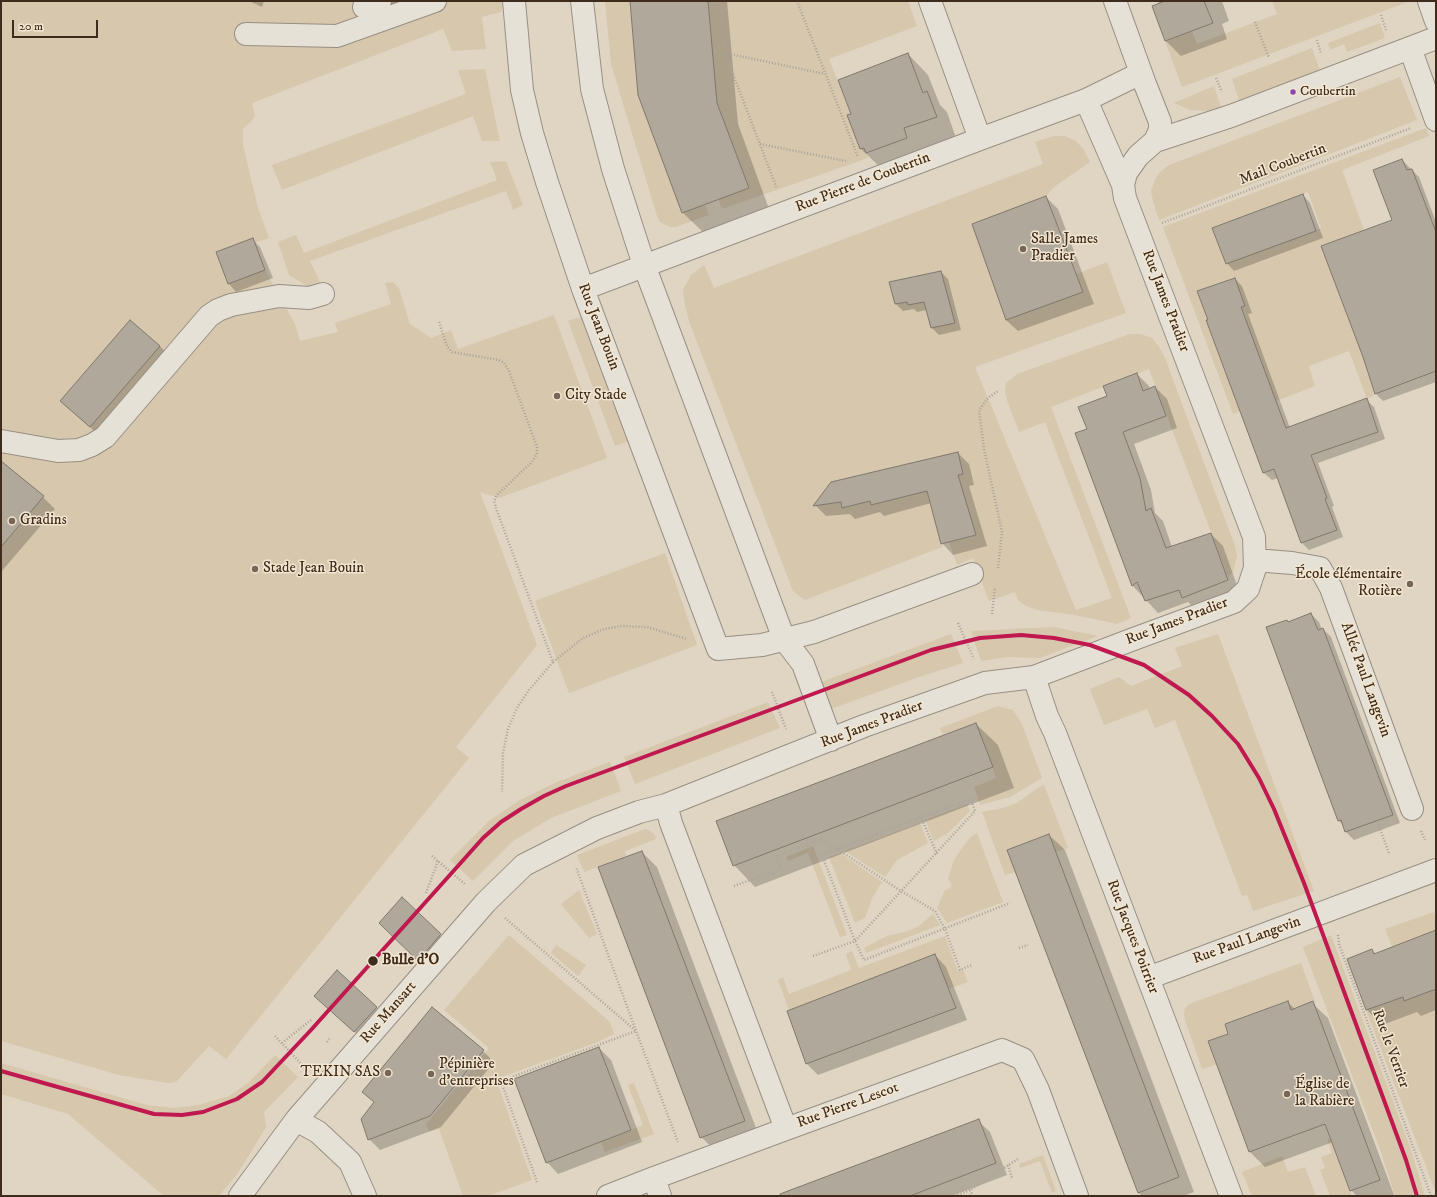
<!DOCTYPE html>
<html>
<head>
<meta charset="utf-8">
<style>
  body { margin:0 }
  #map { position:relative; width:1437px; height:1197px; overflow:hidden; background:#dfd5c2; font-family:"IM FELL DW Pica",serif }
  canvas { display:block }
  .frame { position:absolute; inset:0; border:2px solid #3f2b1b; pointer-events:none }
  .scale { position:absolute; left:12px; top:20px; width:86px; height:18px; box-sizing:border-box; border:2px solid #3f2b1b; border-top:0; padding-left:5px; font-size:12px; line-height:14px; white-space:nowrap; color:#3f2b1b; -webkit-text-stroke:3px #f2e6d0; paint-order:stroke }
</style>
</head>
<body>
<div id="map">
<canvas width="1437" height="1197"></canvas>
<div class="frame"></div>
<div class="scale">20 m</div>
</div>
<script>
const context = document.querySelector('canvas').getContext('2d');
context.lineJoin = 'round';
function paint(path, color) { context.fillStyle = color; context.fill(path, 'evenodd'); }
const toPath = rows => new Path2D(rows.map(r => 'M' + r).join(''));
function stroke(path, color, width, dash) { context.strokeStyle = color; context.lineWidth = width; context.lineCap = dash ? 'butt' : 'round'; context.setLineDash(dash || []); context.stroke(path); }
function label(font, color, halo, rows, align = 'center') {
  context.font = font + ' "IM FELL DW Pica",serif'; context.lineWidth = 3; context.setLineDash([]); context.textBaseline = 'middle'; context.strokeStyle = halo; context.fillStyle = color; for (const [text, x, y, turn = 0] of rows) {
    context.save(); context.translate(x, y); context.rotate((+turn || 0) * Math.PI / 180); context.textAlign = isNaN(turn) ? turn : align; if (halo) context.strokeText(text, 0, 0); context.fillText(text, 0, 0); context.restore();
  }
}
const green = toPath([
  [1,1,503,1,501,12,482,17,486,49,452,51,443,29,252,103,255,117,243,129,243,145,258,208,269,238,255,243,265,270,295,324,300,341,338,332,335,323,391,304,385,283,393,282,399,288,410,324,431,338,451,330,458,349,554,315,607,458,499,498,480,492,537,645,456,747,469,758,226,1059,209,1046,176,1082,168,1083,119,1075,1,1041],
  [605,1,630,1,639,99,663,97,682,213,705,204,709,215,676,227,670,227,660,222,657,216,611,64],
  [708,1,908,1,917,26,829,59,851,114,847,115,860,149,864,148,868,158,722,209,718,199,749,188,716,100],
  [1272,1,1404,1,1405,3,1182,87,1165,41,1192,31,1197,44,1277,14],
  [1380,23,1385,38,1347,52,1344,44,1330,50,1328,43],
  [1312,48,1320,70,1239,100,1232,79],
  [485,69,499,137,500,141,482,141,473,116,282,190,272,165,466,94,458,70],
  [1400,77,1417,120,1159,220,1153,201,1151,191,1155,180,1160,172,1169,165],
  [1214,86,1221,107,1209,111,1190,110,1174,103],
  [1426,128,1429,136,1342,170,1364,230,1324,245,1335,283,1376,394,1367,399,1349,351,1309,366,1315,386,1276,401,1241,307,1245,305,1235,278,1197,291,1208,320,1206,320,1240,411,1233,414,1163,227],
  [1308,192,1321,228,1226,263,1212,228],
  [1054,136,1065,136,1076,141,1084,150,1090,162,1054,187,1046,196,1076,274,1107,262,1126,313,975,367,1076,610,1112,598,1045,422,1019,432,1007,400,1005,391,1006,383,1017,374,1130,334,1141,334,1152,338,1159,347,1165,358,1235,546,1237,556,1233,573,1228,577,1149,369,1051,407,1131,618,1117,624,1075,615,1037,610,1026,606,1018,600,1015,592,989,601,973,558,957,565,949,542,976,535,970,515,959,518,948,477,963,473,958,452,836,481,827,487,825,490,827,500,831,504,841,502,842,507,870,501,872,505,897,498,926,487,942,547,805,600,793,591,690,324,685,306,683,290,691,275,704,265,714,288,1043,164,1035,142],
  [506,161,523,205,513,210,506,191,310,261,320,282,309,287,289,275,278,242,296,235,304,253,497,180,490,162],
  [583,316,630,441,615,446,568,321],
  [665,553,697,645,569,693,535,601],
  [1053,627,1098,636,1040,658,1008,657,981,661,971,631],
  [951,634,963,663,919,677,831,709,821,682],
  [1218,634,1314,891,1253,911,1247,895,1242,896,1175,720,1155,728,1147,709,1104,725,1090,689,1119,677,1131,686,1182,666,1175,648],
  [768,702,780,728,635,784,624,757],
  [998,706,1013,710,1022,724,1042,778,1010,797,980,805,974,787,996,778,976,723,943,735,940,728],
  [610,762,621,791,551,818,513,841,473,881,450,860,489,821,520,800,559,781],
  [1044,785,1068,848,1056,852,1049,834,1008,850,1016,872,1005,875,982,812,1003,808,1017,803,1036,789],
  [967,804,970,811,948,833,934,841,925,820],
  [920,823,928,843,897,860,885,877,845,851],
  [645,829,650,831,655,835,656,839,625,851,626,856,584,872,577,855],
  [977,833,1003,902,947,923,937,908,945,890,950,888,952,885,948,879,954,860,964,845,971,837],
  [813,846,847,935,840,937,808,853,788,861,786,857],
  [840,853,882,882,872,898,865,918,855,923,829,857],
  [579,890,597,934,589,938,561,904],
  [1434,912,1436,918,1436,930,1392,947,1385,929],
  [933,914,940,925,866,953,864,948,887,936,908,931,919,926],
  [509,935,610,1022,614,1034,598,1042,496,1079,532,1180,488,1196,463,1196,439,1129,429,1132,426,1124,489,1048,444,1010],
  [1331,935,1410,1147,1425,1196,1395,1196,1381,1152,1303,947],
  [945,936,958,972,963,970,968,982,949,989,789,1010,778,980,783,977,789,994,851,970,846,954,852,951,859,968],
  [556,945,586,965,578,976,551,953],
  [1301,963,1315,1001,1291,1010,1287,1001,1225,1024,1228,1034,1208,1041,1217,1064,1202,1069,1185,1020,1184,1013,1185,1008,1189,1004],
  [1436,989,1436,1193,1366,1010,1403,997,1405,1001],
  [275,1055,298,1077,264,1112,266,1127,238,1173,219,1196,164,1196,68,1114,1,1094,1,1063,147,1105,174,1108,198,1105,229,1096,248,1083],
  [634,1083,654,1134,605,1152,601,1142,643,1125,628,1085],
  [1331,1139,1352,1196,1330,1196,1320,1170,1325,1168,1321,1157,1332,1153,1327,1140],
  [1043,1155,1056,1191,1052,1193,1040,1161,1020,1168,1019,1164],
  [1282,1156,1288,1172,1305,1167,1316,1196,1252,1196,1242,1172]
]);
const shadow = toPath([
  [249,1,264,1,262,7],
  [353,1,413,1,391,4,375,10,368,17],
  [631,1,727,1,738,124,769,209,704,233,683,213],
  [1158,1,1222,1,1229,21,1222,24,1227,39,1181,56,1166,41,1153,7,1159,5],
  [908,54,928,75,940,105,947,112,956,138,924,148,927,158,882,169,861,149,852,114],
  [1402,160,1419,177,1436,222,1436,382,1383,401,1376,394,1323,247,1393,220],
  [1303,195,1310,203,1323,238,1234,271,1227,263],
  [1046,197,1058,209,1094,304,1018,331,1006,320],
  [252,239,260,247,273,278,236,292,229,284,217,252],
  [941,272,948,279,961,330,939,335,932,328,927,310,917,312,914,309,903,311,896,304,890,283],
  [1235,279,1242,286,1252,313,1248,314,1290,428,1366,400,1374,407,1385,439,1318,463,1334,506,1332,507,1343,537,1309,550,1302,543,1278,478,1272,480,1264,473,1207,321,1209,320],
  [130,321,160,346,171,358,102,438,73,412],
  [1137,374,1149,386,1150,389,1155,387,1167,399,1177,428,1134,444,1151,490,1155,513,1163,521,1172,547,1211,534,1223,546,1239,591,1195,609,1188,602,1158,613,1132,585,1088,430,1108,397],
  [958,453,969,464,974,485,969,486,987,546,953,555,942,543,931,503,884,516,880,512,855,519,850,514,826,516,815,505],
  [1,481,43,497,55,509,1,572],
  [1311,614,1319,622,1322,630,1323,629,1331,637,1400,823,1354,840,1346,832,1343,825,1339,821,1268,628,1288,623],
  [976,724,998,745,1014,788,755,887,734,865],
  [1049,835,1065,850,1194,1192,1184,1196,1142,1196,1138,1192],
  [642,852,657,867,759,1136,717,1152,701,1137],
  [402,899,444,939,422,964,380,923],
  [1436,932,1436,1010,1421,1016,1417,1012,1382,1025,1367,1010,1348,959,1372,950,1376,954],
  [935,955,946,967,967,1020,818,1075,807,1064],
  [338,971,380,1011,358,1035,319,1000],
  [1287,1002,1295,1009,1312,1003,1328,1018,1394,1195,1391,1196,1357,1196,1351,1190,1333,1142,1265,1167,1250,1152,1230,1034],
  [479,1047,490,1058,490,1067,441,1127,380,1150,369,1139,375,1103,364,1092],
  [599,1048,611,1060,642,1142,558,1174,547,1162],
  [978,1121,990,1132,1007,1175,952,1196,776,1196]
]);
const building = toPath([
  [630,1,708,1,717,103,749,188,682,213,638,95,630,1],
  [1165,1,1204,1,1213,23,1165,41,1152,6,1165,1],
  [908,53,923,93,927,91,937,117,904,128,907,138,866,153,864,148,860,149,847,115,851,114,838,80,908,53],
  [1402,159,1407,170,1412,169,1436,232,1436,371,1375,394,1363,357,1321,246,1392,220,1373,170,1402,159],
  [1303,194,1316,231,1226,264,1212,228,1303,194],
  [1046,196,1083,292,1006,320,972,224,1046,196],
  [253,238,265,270,228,284,216,252,253,238],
  [941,271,955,323,931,328,924,302,908,305,907,302,895,304,889,282,941,271],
  [1235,278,1245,306,1241,307,1286,428,1367,398,1378,432,1311,455,1327,498,1325,499,1337,530,1301,543,1274,469,1263,473,1206,320,1208,320,1197,291,1235,278],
  [130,320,160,346,90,427,60,401,130,320],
  [1137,373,1143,391,1155,386,1166,416,1123,432,1140,478,1146,511,1151,508,1166,548,1211,533,1228,580,1182,598,1179,590,1145,601,1137,582,1132,586,1075,433,1087,429,1078,407,1107,396,1103,386,1137,373],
  [958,452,963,474,958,475,976,535,941,544,927,491,871,505,870,501,842,508,841,502,813,506,831,482,958,452],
  [1,461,44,496,1,547,1,461],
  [1311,613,1318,630,1323,628,1393,815,1345,832,1341,820,1338,821,1266,627,1287,620,1288,622,1311,613],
  [976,723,993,767,733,866,716,821,976,723],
  [1049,834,1179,1177,1138,1193,1007,850,1049,834],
  [642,851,745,1121,700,1138,598,867,642,851],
  [402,897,441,934,418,961,379,923,402,897],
  [1436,930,1436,989,1404,1001,1403,997,1366,1010,1347,959,1372,949,1374,954,1436,930],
  [935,954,956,1008,806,1064,787,1011,935,954],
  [337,970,377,1007,354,1032,314,996,337,970],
  [1288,1001,1291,1010,1313,1001,1380,1180,1350,1191,1325,1124,1249,1152,1208,1041,1228,1034,1225,1024,1288,1001],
  [432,1007,484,1050,430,1116,368,1140,361,1119,374,1102,362,1092,432,1007],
  [599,1047,631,1130,546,1163,514,1079,599,1047],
  [979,1119,996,1163,910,1196,781,1196,780,1194,979,1119]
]);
const path = toPath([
  [720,1,725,53,777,189],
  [797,1,858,157],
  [1381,15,1386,30],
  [1255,22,1269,58],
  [1317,40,1321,54],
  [725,53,825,74],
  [1216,78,1222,92],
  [760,144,846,161],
  [1162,223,1411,128],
  [439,322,447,346,452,352,499,360,504,363,509,371,537,447,537,453,533,461,497,495,494,501,497,511,553,662,529,690,517,708,508,729,503,753,502,792],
  [998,568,1002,532,984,449,979,410,988,398,998,391],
  [992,614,995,587],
  [958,623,974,659],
  [553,662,583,638,604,629,622,626,647,627,687,639],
  [772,692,786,729],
  [921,817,937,854],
  [1377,821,1389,853],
  [1421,831,1425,840],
  [432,856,466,885],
  [734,886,781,869,777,856,822,839,901,891,935,911,945,929,960,970,972,965],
  [426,893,438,861],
  [505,918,636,1031,678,1142],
  [1338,935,1339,944,1431,1196],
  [1019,948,1028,945],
  [813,956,855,941,975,811,971,799,921,817,822,855,855,941,864,960,1010,903],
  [275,1036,306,1069],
  [327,1042,330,1037],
  [282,1043,311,1020],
  [1008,1165,1012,1178],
  [537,1182,501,1081,636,1031,576,867],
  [970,1190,973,1196],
  [955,1196,970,1190,1018,1159]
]);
const minor = toPath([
  [514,1,522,90,532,133,547,182,583,289,718,649,762,645,814,632,972,574],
  [582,1,592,89,613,169,644,265,784,639,803,664,831,740],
  [930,1,980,139],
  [1429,1,1436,21],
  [364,7,380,1],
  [246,34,337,36,435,1],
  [1410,48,1436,120],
  [1086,100,1123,185],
  [1155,141,1231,116,1436,38],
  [583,289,980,139,1086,100,1141,73],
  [1,441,58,451,79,450,92,445,105,437,209,316,218,310,231,305,279,296,309,298,323,294],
  [1255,560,1292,563,1320,568,1331,588,1412,809],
  [1034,677,1047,716,1055,733,1231,1196],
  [666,805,671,823,786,1129,1002,1050,1023,1059,1038,1090,1077,1196],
  [1148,978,1436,870],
  [296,1120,318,1132,350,1162,365,1196],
  [654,1178,786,1129],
  [240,1196,296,1120,486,902,524,865,597,828,639,812,666,805,864,726,985,683,1034,677,1131,640,1234,602,1248,589,1255,568,1254,537,1125,198,1123,185,1126,173,1138,156,1155,141,1160,130,1160,122,1145,84,1115,1],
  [608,1196,654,1178,660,1196]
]);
const tram1 = toPath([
  [1,1071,154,1114,182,1115,203,1112,237,1099,262,1082,311,1030,483,838,501,822,521,809,544,796,566,786,931,650,980,638,1021,635,1054,638,1090,645,1144,665,1189,695,1212,716,1238,744,1259,778,1274,809,1304,883,1406,1160,1417,1196]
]);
const markers = [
  [1293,92,3.5,"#8e44ad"],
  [1023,249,4,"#765"],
  [557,396,4,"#765"],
  [12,521,4,"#765"],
  [255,569,4,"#765"],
  [1410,584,4,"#765"],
  [373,961,5.5,"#3f2b1b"],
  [388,1073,4,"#765"],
  [431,1074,4,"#765"],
  [1287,1094,4,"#765"]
];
const busNames = [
  ["Coubertin",1300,92]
];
const streetNames = [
  ["Mail Coubertin",1283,165,-21],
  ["Rue Pierre de Coubertin",863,183,-21],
  ["Rue James Pradier",1165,301,69],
  ["Rue Jean Bouin",598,327,69],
  ["Rue James Pradier",1177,622,-21],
  ["Allée Paul Langevin",1365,680,70],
  ["Rue James Pradier",872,725,-21],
  ["Rue Jacques Poirrier",1132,937,69],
  ["Rue Paul Langevin",1247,941,-20],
  ["Rue Mansart",389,1013,-49],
  ["Rue le Verrier",1390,1049,70],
  ["Rue Pierre Lescot",848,1106,-20]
];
const poiNames = [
  ["Salle James",1031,240],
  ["Pradier",1031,257],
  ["City Stade",565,396],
  ["Gradins",20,521],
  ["Stade Jean Bouin",263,569],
  ["École élémentaire",1402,575,"right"],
  ["Rotière",1402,592,"right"],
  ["Pépinière",439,1065],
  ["d'entreprises",439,1082],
  ["TEKIN SAS",380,1073,"right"],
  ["Église de",1295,1085],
  ["la Rabière",1295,1102]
];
const stopNames = [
  ["Bulle d'O",382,961]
];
paint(green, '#d6c7ad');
paint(shadow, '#0003');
paint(building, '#b0a89a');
stroke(building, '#80786d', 1);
stroke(minor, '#988f83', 24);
stroke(path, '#a9a39a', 2.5, [1, 2]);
stroke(minor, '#e6e1d7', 22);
stroke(tram1, '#bf1950', 4);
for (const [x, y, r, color] of markers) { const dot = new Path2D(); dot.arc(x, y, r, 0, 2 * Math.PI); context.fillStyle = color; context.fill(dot); stroke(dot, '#f2e6d0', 1.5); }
label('14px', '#3f2b1b', '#f2e6d0', busNames, 'left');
label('15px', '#3f2b1b', '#f2e6d0', streetNames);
label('15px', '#3f2b1b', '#f2e6d0', poiNames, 'left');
label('bold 15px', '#3f2b1b', '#f2e6d0', stopNames, 'left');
</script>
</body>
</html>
